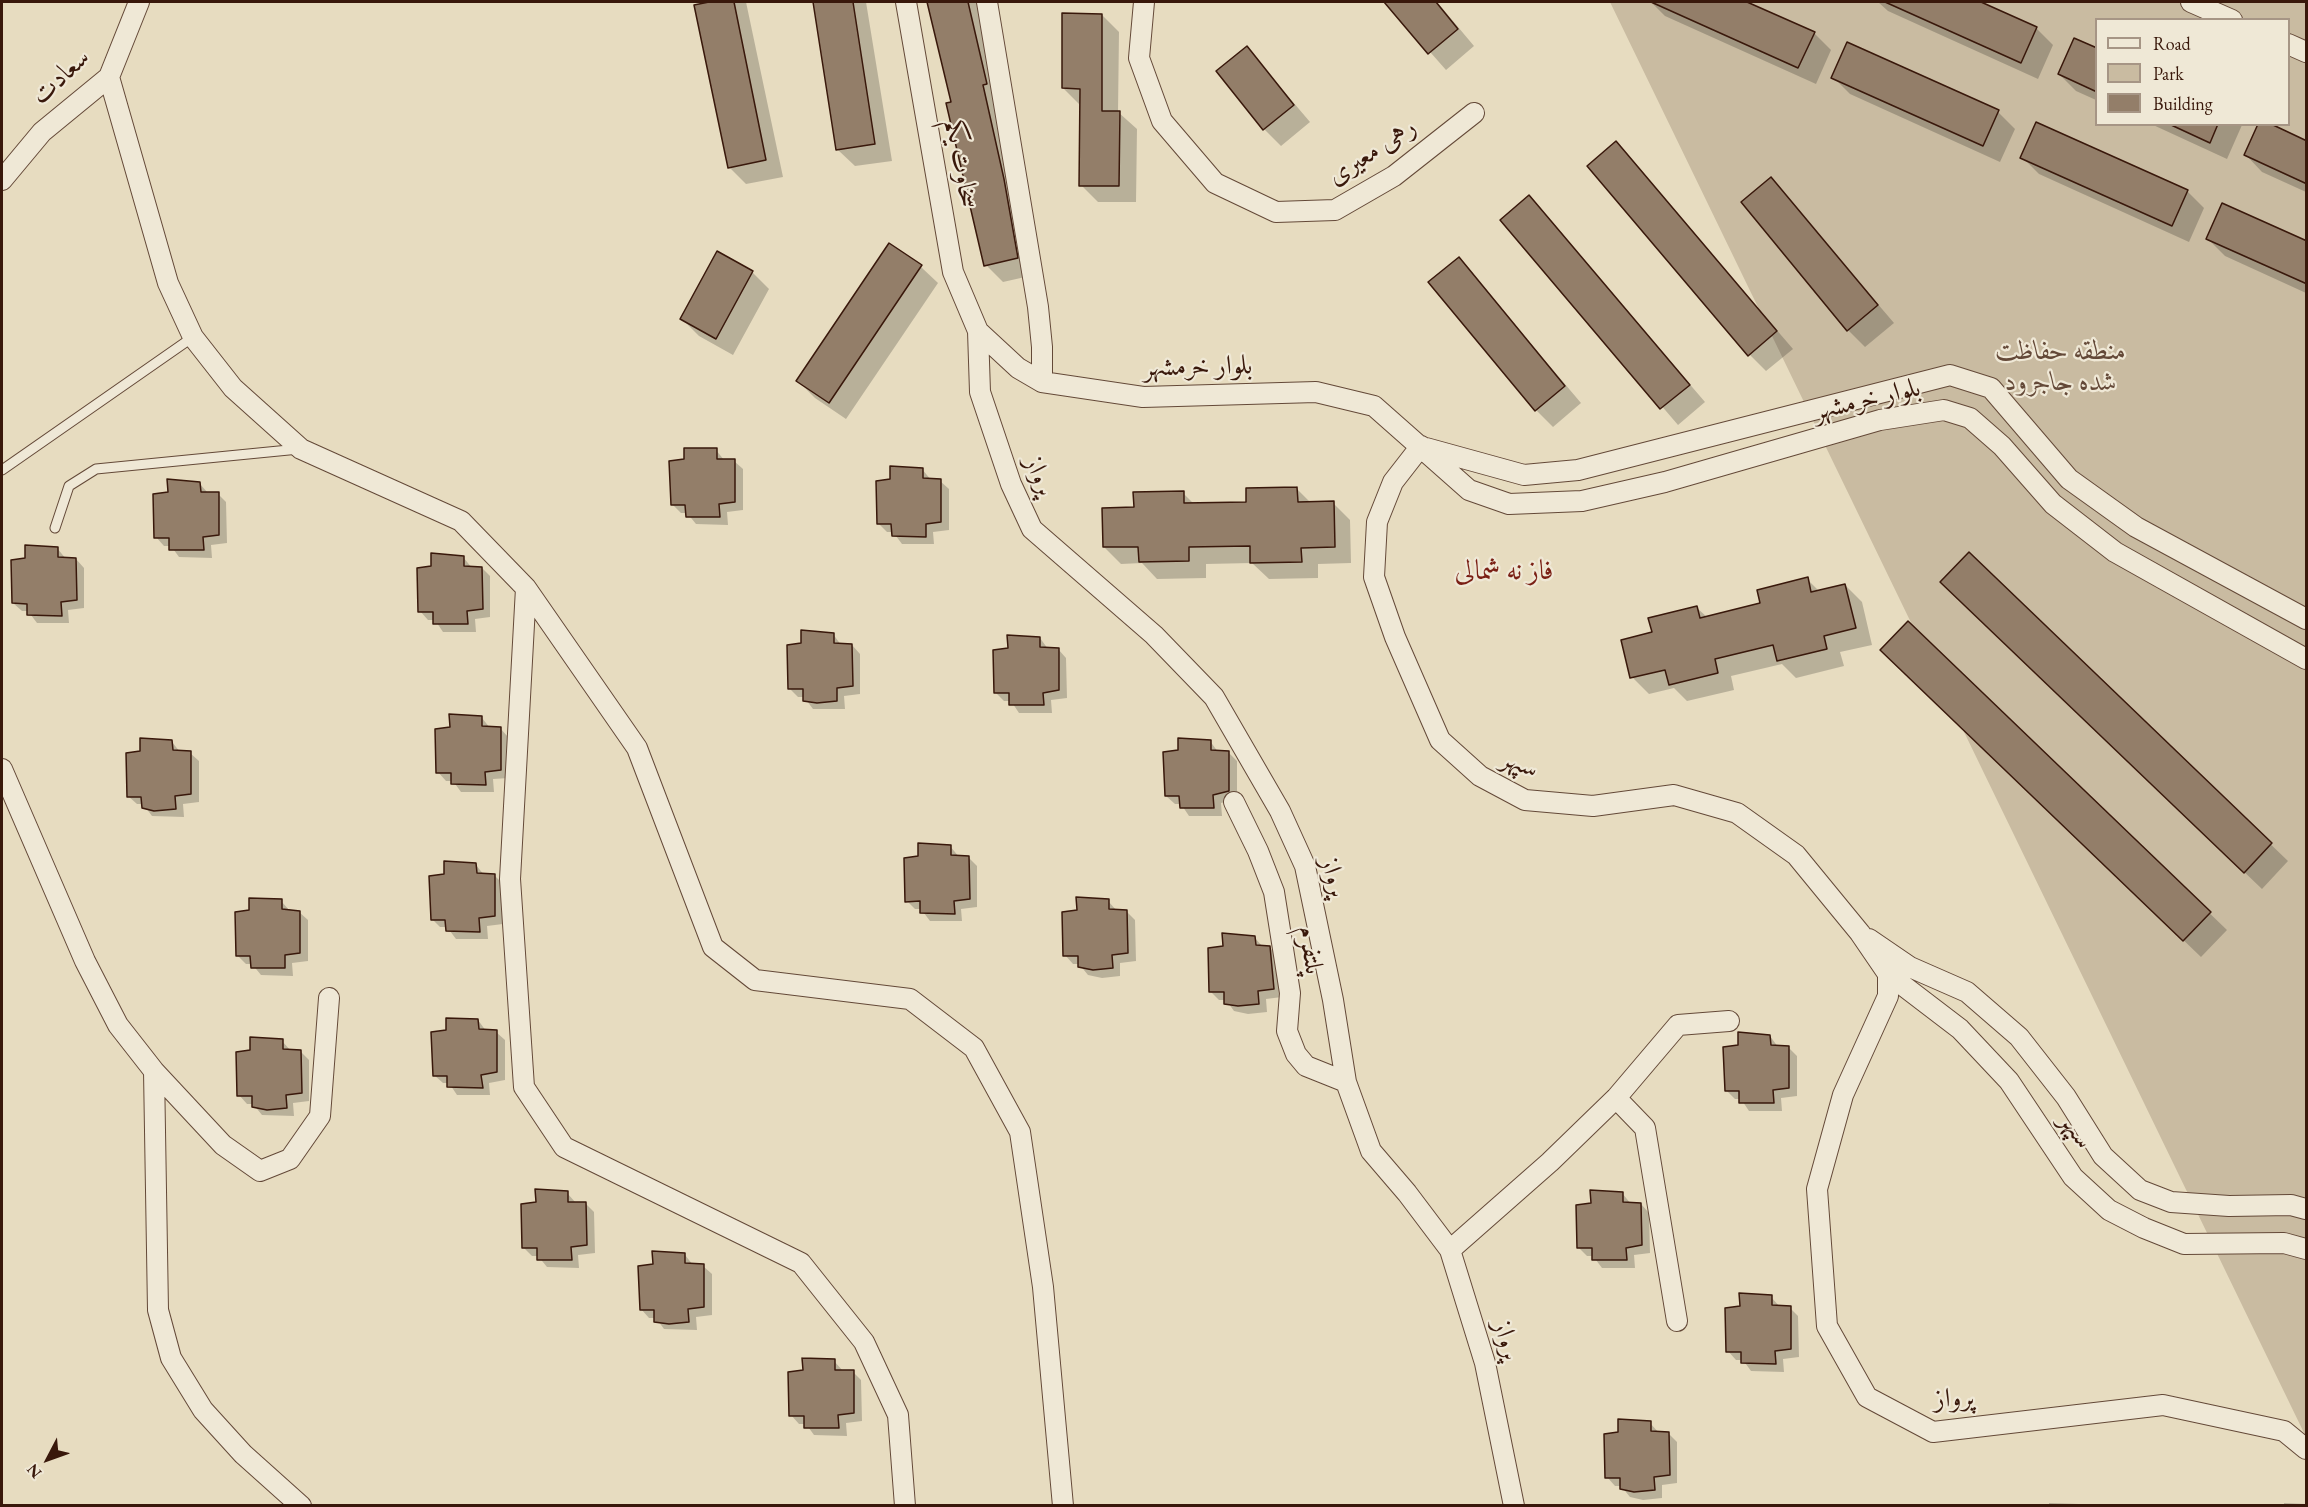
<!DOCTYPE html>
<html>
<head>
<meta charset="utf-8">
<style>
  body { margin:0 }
  #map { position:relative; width:2308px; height:1507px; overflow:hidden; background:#e7dcc0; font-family:"EB Garamond",serif }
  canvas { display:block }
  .frame { position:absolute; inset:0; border:3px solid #39180b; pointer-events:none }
  .legend { position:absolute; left:2095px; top:18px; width:195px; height:108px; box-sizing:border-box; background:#efe8d6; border:2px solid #a69585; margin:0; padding:8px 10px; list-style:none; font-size:18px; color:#39180b }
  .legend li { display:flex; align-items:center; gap:12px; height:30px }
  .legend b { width:30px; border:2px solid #a69585 }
  .north { position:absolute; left:18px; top:1429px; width:60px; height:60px; -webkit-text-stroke:4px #efe8d6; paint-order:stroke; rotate:229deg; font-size:16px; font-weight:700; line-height:24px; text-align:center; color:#39180b }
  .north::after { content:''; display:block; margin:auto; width:21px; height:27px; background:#39180b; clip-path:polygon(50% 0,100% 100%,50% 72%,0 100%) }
</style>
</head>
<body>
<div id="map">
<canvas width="2308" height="1507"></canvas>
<div class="frame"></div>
<ul class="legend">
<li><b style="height:8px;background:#efe8d6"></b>Road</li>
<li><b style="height:16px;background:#c9bba1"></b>Park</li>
<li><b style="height:16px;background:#937e69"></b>Building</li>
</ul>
<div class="north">N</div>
</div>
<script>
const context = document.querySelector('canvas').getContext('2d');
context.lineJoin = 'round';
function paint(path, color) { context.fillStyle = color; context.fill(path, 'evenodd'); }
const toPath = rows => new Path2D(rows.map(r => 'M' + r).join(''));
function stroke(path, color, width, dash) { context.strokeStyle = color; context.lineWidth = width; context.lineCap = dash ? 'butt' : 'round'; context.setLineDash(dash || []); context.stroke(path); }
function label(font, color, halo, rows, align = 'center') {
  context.font = font + ' "EB Garamond",Amiri,serif'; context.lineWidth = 4.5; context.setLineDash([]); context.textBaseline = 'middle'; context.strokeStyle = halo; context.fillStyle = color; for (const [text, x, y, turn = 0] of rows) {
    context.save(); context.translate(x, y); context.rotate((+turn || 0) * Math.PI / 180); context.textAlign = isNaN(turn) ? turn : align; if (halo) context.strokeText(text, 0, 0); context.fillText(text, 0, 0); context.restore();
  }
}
const green = toPath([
  [1610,2,2306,2,2306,1437],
  [2096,20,2288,20,2288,124,2096,124]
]);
const shadow = toPath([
  [700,2,746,2,783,177,746,184,729,167],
  [814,2,866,2,892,161,855,166,838,150],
  [929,2,980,2,1034,275,1003,282,986,265],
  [1386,2,1437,2,1474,46,1446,70],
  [1651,2,1744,2,1814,33,1831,50,1816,84,1665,16],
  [1878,2,1977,2,2036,28,2053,45,2038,79,1888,11],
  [1102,15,1119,32,1118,112,1137,129,1136,202,1098,202,1081,185,1080,105,1063,88],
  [1247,48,1310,122,1281,146,1264,129],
  [2096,50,2096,100,2076,91,2059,74],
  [1833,77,1998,112,2015,129,2000,162,1850,94],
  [2151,124,2241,124,2242,125,2227,159],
  [2306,142,2306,192,2262,172,2246,155],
  [1616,143,1793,349,1766,371,1749,354],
  [2022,157,2187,191,2204,208,2189,242,2039,174],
  [1771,179,1894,323,1865,347,1848,330],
  [1529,197,1705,402,1678,425,1502,220],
  [2208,239,2306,243,2306,293,2225,256],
  [1459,259,1581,403,1553,427,1536,410],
  [921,267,938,283,846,419,815,398,798,381],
  [752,272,769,289,733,355,699,336,682,319],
  [716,450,724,460,734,461,743,469,743,510,727,512,728,525,696,524,687,513,681,513,672,504,686,460],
  [922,469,931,480,940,481,949,489,949,530,933,532,934,544,902,544,893,532,887,532,879,524,892,480],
  [199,483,208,493,218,494,226,502,227,543,211,545,212,558,179,557,171,546,164,546,156,537,169,493],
  [1297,489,1311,503,1333,503,1350,520,1351,563,1318,564,1318,578,1269,579,1252,563,1206,564,1206,578,1157,579,1142,563,1121,564,1104,547,1135,509,1183,493,1195,505,1248,503],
  [57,548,66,559,76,559,84,568,84,608,68,610,69,623,37,623,28,611,22,611,13,603,27,559],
  [1969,554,2288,861,2262,889,1959,599],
  [463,557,472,568,482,568,490,576,490,617,475,619,476,632,443,632,435,620,428,620,420,611],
  [1807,579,1819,591,1845,585,1862,602,1872,645,1840,652,1844,666,1796,678,1782,664,1731,676,1734,690,1687,701,1674,688,1649,694,1632,677,1654,634,1697,608,1707,617,1762,604],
  [1908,623,2227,930,2201,957,1899,667],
  [833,634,841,645,852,645,860,654,860,694,844,696,845,709,813,709,804,697,798,697,790,689],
  [1040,638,1048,649,1058,649,1066,658,1067,698,1051,700,1052,713,1019,713,1011,701,1004,701,996,693,1009,649],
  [482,718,490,728,500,728,508,737,509,778,493,779,494,792,461,792,453,781,446,781,438,772,451,728],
  [1210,741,1218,752,1228,752,1237,761,1237,799,1221,803,1222,816,1189,816,1181,804,1175,804,1166,796],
  [172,742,180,752,190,753,199,761,199,802,183,804,184,817,152,816,143,804,137,804,128,796,142,752],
  [950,846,959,857,969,858,977,866,977,907,961,909,962,921,930,921,921,909,915,909,907,901,920,857],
  [476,865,484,875,494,875,503,884,503,924,487,926,488,939,456,939,447,927,440,927,432,919,446,875],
  [281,901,290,911,299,912,308,920,308,961,292,963,293,976,261,975,252,964,246,964,237,955,250,911],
  [1108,901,1117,911,1127,912,1135,920,1136,961,1120,963,1120,976,1102,978,1088,975,1079,964,1073,964,1065,955,1078,911],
  [1254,937,1263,947,1270,948,1278,956,1282,997,1266,999,1267,1012,1248,1014,1234,1011,1226,1000,1219,1000,1211,992,1224,948],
  [478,1020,486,1031,496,1032,505,1040,505,1080,489,1083,490,1095,457,1095,449,1083,443,1083,434,1075,447,1031],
  [1770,1036,1778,1047,1788,1047,1797,1056,1797,1096,1781,1098,1782,1111,1749,1111,1741,1099,1735,1099,1726,1090,1739,1047],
  [282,1041,291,1051,301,1052,309,1060,309,1101,293,1103,294,1116,262,1115,253,1104,247,1104,239,1095,252,1051],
  [567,1193,576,1203,586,1204,594,1212,595,1253,578,1255,579,1268,547,1267,538,1256,532,1256,524,1248,537,1204],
  [1622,1193,1631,1204,1641,1204,1649,1213,1650,1253,1634,1255,1635,1268,1602,1268,1593,1256,1587,1256,1579,1248,1592,1204],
  [685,1255,693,1265,703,1266,712,1274,712,1315,696,1317,697,1330,664,1329,656,1318,649,1318,641,1309,655,1265],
  [1771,1297,1780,1307,1790,1308,1798,1316,1799,1357,1783,1359,1784,1372,1751,1371,1743,1360,1736,1360,1728,1351,1741,1307],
  [834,1361,843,1371,853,1372,861,1380,862,1421,846,1423,847,1436,814,1435,806,1424,799,1424,791,1415,804,1371],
  [1650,1423,1659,1433,1669,1434,1677,1442,1677,1483,1662,1485,1662,1498,1643,1500,1630,1497,1621,1486,1615,1486,1607,1477],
  [2049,1503,2079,1504,2081,1506,2049,1506],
  [2284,1503,2306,1504,2306,1506,2284,1506]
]);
const building = toPath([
  [709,2,734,2,766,160,728,168,694,5,709,2],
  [813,2,853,2,875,144,836,150,813,2],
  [927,2,968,2,987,84,983,85,1004,179,1018,258,984,266,946,103,951,102,927,2],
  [1384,2,1436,2,1458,29,1428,54,1384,2],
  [1651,2,1747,2,1815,32,1798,68,1651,2],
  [1885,2,1981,2,2037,27,2021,63,1885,2],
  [1062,13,1102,14,1102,111,1120,111,1119,186,1079,186,1080,89,1062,88,1062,13],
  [2074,38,2097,48,2097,92,2058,74,2074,38],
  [1847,42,1999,110,1983,146,1831,78,1847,42],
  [1247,46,1294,105,1263,130,1216,71,1247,46],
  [2036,122,2188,190,2172,226,2020,158,2036,122],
  [2169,124,2218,124,2210,143,2169,124],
  [2258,124,2271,124,2307,141,2307,184,2244,155,2258,124],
  [1616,141,1777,331,1748,356,1587,166,1616,141],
  [1771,177,1878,305,1847,331,1741,202,1771,177],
  [1529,195,1690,385,1660,409,1500,220,1529,195],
  [2222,203,2307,241,2307,284,2206,239,2222,203],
  [889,243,922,265,829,403,796,381,889,243],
  [717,251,753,271,716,339,680,319,717,251],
  [1459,257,1565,386,1535,411,1428,282,1459,257],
  [684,448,717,448,717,459,735,459,735,502,719,504,720,517,686,517,685,505,671,505,669,461,684,459,684,448],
  [890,466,923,468,923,478,941,479,941,522,926,524,926,537,892,536,891,524,877,524,876,481,890,479,890,466],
  [167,479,200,482,201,492,219,492,219,535,203,537,204,550,169,550,169,538,154,538,153,494,168,492,167,479],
  [1297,487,1298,502,1334,501,1335,547,1301,548,1302,562,1250,563,1250,546,1189,547,1189,561,1139,562,1138,547,1103,547,1102,508,1134,507,1133,492,1184,491,1184,503,1246,502,1246,488,1297,487],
  [25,545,58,547,58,557,76,558,77,600,61,602,62,616,27,615,27,604,12,603,11,560,25,558,25,545],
  [1969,552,2272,843,2244,873,1940,582,1969,552],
  [431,553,464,556,464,566,482,567,483,609,467,611,468,624,433,624,433,612,418,612,417,568,431,566,431,553],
  [1808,577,1811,592,1845,584,1856,628,1824,636,1827,649,1777,661,1773,645,1715,659,1718,673,1669,685,1665,670,1630,678,1621,640,1652,632,1648,618,1697,606,1700,618,1760,603,1757,590,1808,577],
  [1908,621,2211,912,2183,941,1880,650,1908,621],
  [801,630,834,633,834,643,852,644,853,686,837,688,837,701,817,703,803,701,803,689,788,689,787,645,801,643,801,630],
  [1007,635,1040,637,1040,647,1059,648,1059,690,1043,693,1044,705,1009,705,1009,693,994,693,993,650,1008,648,1007,635],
  [449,714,482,716,482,726,501,727,501,770,485,772,486,785,451,784,451,773,436,773,435,729,450,727,449,714],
  [140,738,172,740,173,750,191,751,191,794,175,796,176,809,154,811,142,808,141,797,127,797,126,753,140,751,140,738],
  [1178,738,1211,740,1211,750,1229,751,1229,791,1213,795,1214,808,1180,808,1179,796,1165,796,1163,752,1178,750,1178,738],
  [918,843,951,845,951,855,969,856,970,899,954,901,955,914,920,913,920,901,905,902,904,858,918,856,918,843],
  [444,861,476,863,477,873,495,874,495,916,479,918,480,932,446,931,445,920,431,920,429,876,444,874,444,861],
  [1076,897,1109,899,1109,909,1127,910,1128,953,1112,955,1113,968,1093,970,1078,967,1078,956,1063,956,1062,912,1077,910,1076,897],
  [249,898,282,899,282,909,300,911,300,953,285,955,285,968,251,968,250,956,236,956,235,912,249,910,249,898],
  [1222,933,1255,936,1256,945,1270,946,1274,989,1258,991,1259,1004,1238,1006,1224,1004,1224,992,1209,992,1208,948,1223,946,1222,933],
  [446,1018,478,1019,479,1029,497,1030,497,1072,481,1075,483,1088,447,1087,447,1076,433,1076,431,1032,446,1030,446,1018],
  [1738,1032,1770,1035,1771,1045,1789,1046,1789,1088,1773,1090,1774,1103,1739,1103,1739,1091,1725,1091,1723,1047,1738,1045,1738,1032],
  [250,1037,283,1039,283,1049,301,1050,302,1093,286,1095,287,1108,267,1110,252,1107,252,1096,237,1096,236,1052,250,1050,250,1037],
  [535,1189,568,1191,568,1202,586,1202,587,1245,571,1247,572,1260,537,1260,537,1248,522,1248,521,1204,536,1202,535,1189],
  [1590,1190,1623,1192,1623,1202,1641,1203,1642,1245,1626,1248,1627,1260,1592,1260,1592,1248,1577,1248,1576,1205,1591,1203,1590,1190],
  [652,1251,685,1253,685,1263,704,1264,704,1307,688,1309,689,1322,669,1324,654,1322,654,1310,640,1310,638,1266,653,1264,652,1251],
  [1739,1293,1772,1295,1772,1305,1791,1306,1791,1349,1775,1351,1776,1364,1741,1363,1741,1352,1726,1352,1725,1308,1740,1306,1739,1293],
  [802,1358,835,1359,835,1370,854,1370,854,1413,838,1415,839,1428,804,1428,804,1416,789,1416,788,1372,803,1370,802,1358],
  [1618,1419,1651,1421,1651,1431,1669,1432,1670,1475,1654,1477,1655,1490,1634,1492,1620,1489,1620,1478,1605,1478,1604,1434,1618,1432,1618,1419]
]);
const service = toPath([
  [2,470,193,337],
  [55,528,69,486,96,469,299,449]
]);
const minor = toPath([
  [906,2,953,272,978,331,980,392,1011,484,1032,529,1154,635,1214,697,1280,811,1305,866,1333,1000,1346,1082,1371,1151,1407,1193,1450,1250,1485,1363,1514,1506],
  [987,2,1038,307,1042,347,1042,382],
  [1144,2,1139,58,1162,121,1215,183,1276,212,1335,210,1394,176,1474,113],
  [2191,2,2232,20],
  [2288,44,2306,52],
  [109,77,168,283,193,337,233,388,301,449,461,521,526,588,637,748,713,947,755,980,910,999,974,1048,1020,1132,1043,1287,1063,1506],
  [2,180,42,132,109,77,139,2],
  [978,331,1018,368,1042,382,1143,397,1316,392,1374,406,1469,490,1509,504,1582,501,1665,482,1880,420,1944,410,1970,418,2002,446,2053,504,2115,552,2306,659],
  [1421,446,1393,482,1377,522,1374,577,1395,637,1440,740,1480,776,1525,800,1593,806,1674,795,1737,813,1796,855,1860,933,1888,974,1960,1029,2009,1081,2073,1177,2109,1210,2144,1228,2184,1244,2284,1243,2306,1249],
  [1426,448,1524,475,1578,470,1950,375,1991,388,2069,479,2136,527,2306,619],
  [526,588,510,879,524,1087,564,1147,801,1263,864,1342,898,1415,905,1506],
  [2,769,85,961,118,1025,154,1071,223,1145,260,1171,290,1159,320,1116,329,998],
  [1234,802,1258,851,1274,892,1290,993,1287,1031,1296,1054,1306,1066,1346,1082],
  [1869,939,1910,967,1967,992,2019,1037,2066,1097,2103,1156,2140,1190,2171,1202,2229,1206,2291,1205,2306,1209],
  [1888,974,1888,996,1843,1095,1817,1189,1827,1326,1867,1397,1933,1432,2163,1405,2284,1431,2306,1449],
  [154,1071,158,1310,171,1358,203,1410,243,1454,301,1506],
  [1616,1098,1645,1128,1677,1321],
  [1450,1250,1550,1162,1616,1098,1678,1025,1729,1021]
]);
const streetNames = [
  ["سعادت",61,77,-43],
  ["رهی معیری",1372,152,-33],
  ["سخاوت یکم",961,164,80],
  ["بلوار خرمشهر",1198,367,-1],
  ["بلوار خرمشهر",1867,400,-13],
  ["پرواز",1039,476,68],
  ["سپهر",1520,764,23],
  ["پرواز",1333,877,75],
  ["پلتفرم",1310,950,81],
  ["سپهر",2076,1131,56],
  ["پرواز",1506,1340,74],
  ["پرواز",1954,1399,-1]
];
const parkNames = [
  ["منطقه حفاظت",2061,352],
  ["شده جاجرود",2061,383]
];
const neighbourhoodNames = [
  ["فاز نه شمالی",1504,571]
];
paint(green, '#c9bba1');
paint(shadow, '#0003');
paint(building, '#937e69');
stroke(building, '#39180b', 1.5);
stroke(service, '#644938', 11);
stroke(minor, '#644938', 22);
stroke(service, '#efe8d6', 9);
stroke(minor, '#efe8d6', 20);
label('27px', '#39180b', '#efe8d6', streetNames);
label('italic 27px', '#644938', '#efe8d6', parkNames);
label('28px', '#7a1f14', '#efe8d6', neighbourhoodNames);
</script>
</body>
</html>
